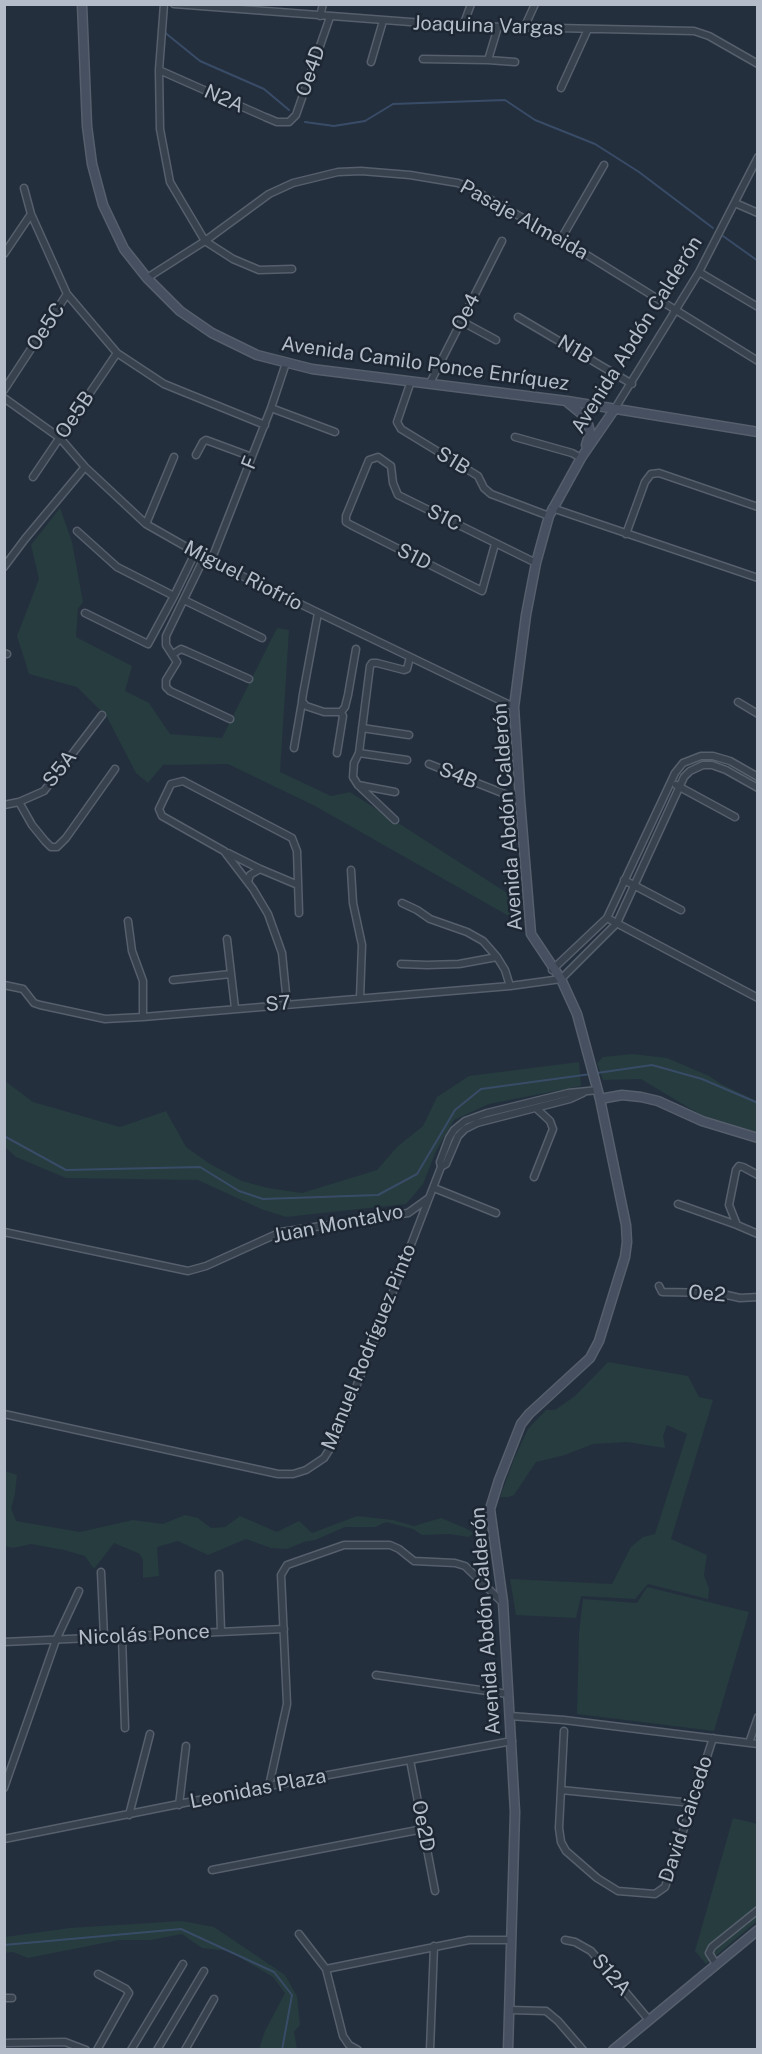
<!DOCTYPE html>
<html>
<head>
<meta charset="utf-8">
<style>
  body { margin:0 }
  #map { position:relative; width:762px; height:2054px; overflow:hidden; background:#242f3e; font-family:"Public Sans",sans-serif }
  canvas { display:block }
  .frame { position:absolute; inset:0; border:6px solid #b4bcc9; pointer-events:none }
</style>
</head>
<body>
<div id="map">
<canvas width="762" height="2054"></canvas>
<div class="frame"></div>
</div>
<script>
const context = document.querySelector('canvas').getContext('2d');
context.lineJoin = 'round';
function paint(path, color) { context.fillStyle = color; context.fill(path, 'evenodd'); }
const toPath = rows => new Path2D(rows.map(r => 'M' + r).join(''));
function stroke(path, color, width, dash) { context.strokeStyle = color; context.lineWidth = width; context.lineCap = dash ? 'butt' : 'round'; context.setLineDash(dash || []); context.stroke(path); }
function label(font, color, halo, rows, align = 'center') {
  context.font = font + ' "Public Sans",sans-serif'; context.lineWidth = 5; context.setLineDash([]); context.textBaseline = 'middle'; context.strokeStyle = halo; context.fillStyle = color; for (const [text, x, y, turn = 0] of rows) {
    context.save(); context.translate(x, y); context.rotate((+turn || 0) * Math.PI / 180); context.textAlign = isNaN(turn) ? turn : align; if (halo) context.strokeText(text, 0, 0); context.fillText(text, 0, 0); context.restore();
  }
}
const green = toPath([
  [60,508,72,542,83,602,78,609,76,637,132,666,125,691,149,703,170,734,222,738,277,628,289,630,280,772,331,796,350,792,518,900,514,919,315,806,228,764,163,765,148,783,136,773,107,717,77,687,29,674,17,636,39,579,31,545],
  [632,1054,667,1058,709,1076,721,1084,757,1101,757,1132,701,1115,641,1079,603,1080,597,1063,603,1057],
  [579,1062,581,1086,489,1104,454,1120,436,1151,423,1184,406,1204,286,1217,261,1209,198,1180,66,1178,16,1157,5,1147,5,1081,33,1102,120,1127,166,1111,186,1147,210,1164,242,1181,268,1188,302,1193,377,1170,397,1147,423,1126,437,1097,469,1076],
  [608,1362,688,1376,699,1397,713,1400,671,1539,707,1555,704,1575,709,1589,708,1599,648,1584,635,1599,581,1596,576,1618,516,1615,510,1579,612,1584,631,1547,643,1537,655,1534,687,1434,667,1425,663,1436,665,1448,627,1442,593,1444,565,1455,536,1462,514,1495,508,1497,500,1497,514,1459,528,1429,546,1410,555,1410,575,1396],
  [5,1471,17,1475,15,1494,11,1508,16,1521,80,1532,133,1520,163,1524,185,1515,198,1518,211,1528,225,1527,240,1516,277,1532,299,1521,312,1533,357,1516,393,1520,414,1526,441,1518,465,1528,472,1532,473,1534,468,1537,450,1534,422,1535,413,1529,386,1522,375,1527,345,1527,315,1540,304,1542,287,1549,271,1548,246,1539,208,1555,178,1541,157,1547,159,1576,143,1578,143,1560,140,1554,114,1543,94,1569,85,1556,64,1550,31,1544,13,1548,5,1546],
  [647,1587,749,1612,714,1731,577,1714,579,1633,583,1599,637,1603],
  [733,1818,757,1824,757,1921,706,1964,695,1951],
  [182,1921,214,1927,285,1975,297,1996,300,2025,294,2032,297,2049,259,2049,265,2031,285,1993,273,1977,229,1951,202,1948,182,1934,151,1940,119,1940,28,1958,13,1952,5,1953,5,1937,70,1928]
]);
const stream = toPath([
  [163,31,200,61,264,89,289,110],
  [305,122,334,126,365,121,393,104,505,100,535,120,595,144,639,172,713,228],
  [723,236,758,261],
  [597,1073,652,1065,702,1079,758,1103],
  [4,1136,66,1170,200,1167,239,1191,263,1199,378,1195,417,1174,455,1110,481,1089,591,1074],
  [4,1945,181,1929,274,1972,292,1995,282,2050]
]);
const street = toPath([
  [164,4,159,70,160,129,170,182,205,241,233,259,259,270,292,269],
  [174,4,463,26,694,31,709,36,758,64],
  [320,16,323,4],
  [463,26,471,4],
  [524,28,535,4],
  [423,59,488,60,515,62],
  [488,60,498,27],
  [371,62,383,21],
  [159,70,265,117,277,122,289,122,296,115,330,17],
  [561,88,588,29],
  [24,188,31,214,67,294,117,353,164,384,265,425],
  [735,203,758,213],
  [561,239,604,165],
  [4,254,31,214],
  [699,272,758,307],
  [147,278,205,241,269,194,293,183,338,172,361,171,410,175,458,183,470,188,574,247,758,361],
  [518,317,632,384],
  [461,321,496,340],
  [411,381,397,422,401,429,478,476,484,488,491,494,549,516],
  [430,383,502,241],
  [4,390,67,294],
  [4,398,60,438,85,467,146,524,211,561,514,707],
  [271,408,335,432],
  [614,410,699,272,758,157],
  [515,437,572,453,581,458],
  [196,455,203,442,206,440,252,457],
  [33,477,117,353],
  [552,508,758,578],
  [146,524,174,457],
  [77,531,117,567,174,596],
  [626,534,645,482,651,474,659,473,758,507],
  [495,544,482,591,351,525,346,522,346,516,369,460,378,457,391,466,393,483,398,495,536,563],
  [204,558,166,636,166,645,177,662,166,680,166,687,170,691,230,719],
  [211,561,271,408,286,363],
  [4,567,25,539,85,467],
  [184,600,262,638],
  [85,613,148,644,174,596,195,553],
  [318,613,303,694,302,701,306,706,324,712,341,712,345,707,348,695,356,649],
  [4,653,7,654],
  [173,654,181,649,186,651,249,679],
  [738,702,758,714],
  [362,728,409,735],
  [294,748,302,702],
  [337,753,343,716,341,712],
  [359,753,370,666,372,663,377,663,404,670,407,669,410,657],
  [429,764,520,800],
  [358,785,395,792],
  [676,785,735,817],
  [19,802,32,825,45,841,51,847,57,847,66,838,115,769],
  [4,805,19,802,44,791,102,715],
  [395,820,358,785,353,777,354,763,359,753,407,760],
  [228,853,260,869,298,885],
  [351,870,353,903,362,945,360,998],
  [624,880,681,910],
  [248,882,250,875,260,869],
  [402,903,417,910,430,919,467,932,483,941,497,957,505,970,510,986],
  [607,918,758,998],
  [128,921,132,951,143,981,143,1017],
  [227,939,235,1008],
  [401,964,427,965,459,964,497,957],
  [552,970,607,918,675,773,683,763,701,756,713,756,730,761,758,777],
  [173,980,231,974],
  [4,985,23,989,34,1003,40,1005,105,1019,143,1017,510,986,561,979,617,923,684,777,690,771,703,765,712,765,726,770,758,788],
  [287,1004,282,953,268,914,253,889,224,851,162,816,159,809,171,784,183,781,292,838,297,851,299,913],
  [441,1167,440,1162,449,1138,454,1130,465,1121,487,1113,568,1093,598,1090],
  [758,1175,743,1167,739,1166,736,1170,729,1205,737,1225,758,1234],
  [534,1177,553,1129,550,1121,536,1108],
  [434,1188,496,1213],
  [678,1204,737,1225],
  [4,1232,188,1271,206,1266,281,1232,408,1213,429,1198],
  [659,1286,662,1292,718,1293,740,1298,758,1297],
  [4,1414,278,1474,293,1474,306,1470,324,1458,336,1439,441,1167,446,1164,458,1136,465,1129,477,1123,570,1099,583,1093],
  [101,1572,104,1637],
  [219,1574,221,1631],
  [122,1637,125,1728],
  [4,1642,284,1629],
  [376,1675,508,1694],
  [510,1716,564,1720,758,1744],
  [564,1731,559,1828,561,1842,566,1851,597,1878,618,1891,655,1894,665,1887,713,1738],
  [749,1743,758,1717],
  [410,1760,435,1891],
  [269,1786,287,1704,281,1575,287,1565,344,1545,390,1545,399,1549,414,1561,455,1563,465,1566,502,1602],
  [4,1788,56,1640,79,1591],
  [561,1790,692,1803],
  [179,1805,186,1746],
  [129,1815,150,1734],
  [4,1839,269,1786,512,1741],
  [212,1870,423,1829],
  [299,1934,326,1969,343,2036,349,2045,358,2050],
  [565,1940,575,1942,591,1951,649,2020],
  [716,1964,709,1953,712,1947,758,1910],
  [326,1969,469,1940,511,1940],
  [4,1998,12,1998],
  [509,2010,546,2011,558,2021,583,2050],
  [4,2043,65,2042,86,2050],
  [97,2050,129,1993,126,1989,98,1974],
  [131,2050,183,1964],
  [157,2050,204,1971],
  [185,2050,214,1999],
  [430,2050,434,1946]
]);
const secondary = toPath([
  [82,4,87,126,92,164,103,205,124,249,147,278,180,311,212,333,257,355,312,369,567,401,758,432],
  [567,402,583,415,588,424,590,432,586,445],
  [600,1099,622,1095,641,1097,658,1101,702,1121,758,1138],
  [508,2050,515,1812,503,1602,490,1509,499,1480,521,1424,529,1414,590,1358,599,1341,625,1257,627,1242,626,1225,600,1099,577,1014,561,979,531,934,520,800,514,707,526,615,536,563,549,516,581,458,614,410],
  [613,2050,758,1930]
]);
const streetNames = [
  ["Joaquina Vargas",488,26,2],
  ["Oe4D",311,71,-71],
  ["N2A",224,99,24],
  ["Pasaje Almeida",524,220,29],
  ["Oe4",466,312,-63],
  ["Oe5C",46,327,-57],
  ["Avenida Abdón Calderón",637,335,-58],
  ["N1B",575,350,31],
  ["Avenida Camilo Ponce Enríquez",425,364,8],
  ["Oe5B",75,415,-56],
  ["S1B",453,461,31],
  ["F",250,463,-68],
  ["S1C",444,518,27],
  ["S1D",414,557,27],
  ["Miguel Riofrío",243,576,27],
  ["S5A",60,769,-51],
  ["S4B",458,776,22],
  ["Avenida Abdón Calderón",508,817,-94],
  ["S7",278,1004,-5],
  ["Juan Montalvo",338,1224,-11],
  ["Oe2",707,1294,4],
  ["Manuel Rodríguez Pinto",369,1347,-68],
  ["Avenida Abdón Calderón",486,1621,-94],
  ["Nicolás Ponce",144,1635,-3],
  ["Leonidas Plaza",258,1789,-11],
  ["David Caicedo",686,1819,-72],
  ["Oe2D",423,1826,79],
  ["S12A",611,1975,49]
];
paint(green, '#263c3f');
stroke(stream, '#394c67', 2);
stroke(street, '#565f6c', 9);
stroke(secondary, '#565f6c', 11);
stroke(street, '#38414e', 6);
stroke(secondary, '#465061', 8);
label('20px', '#b4bcc9', '#1d2633', streetNames);
</script>
</body>
</html>
